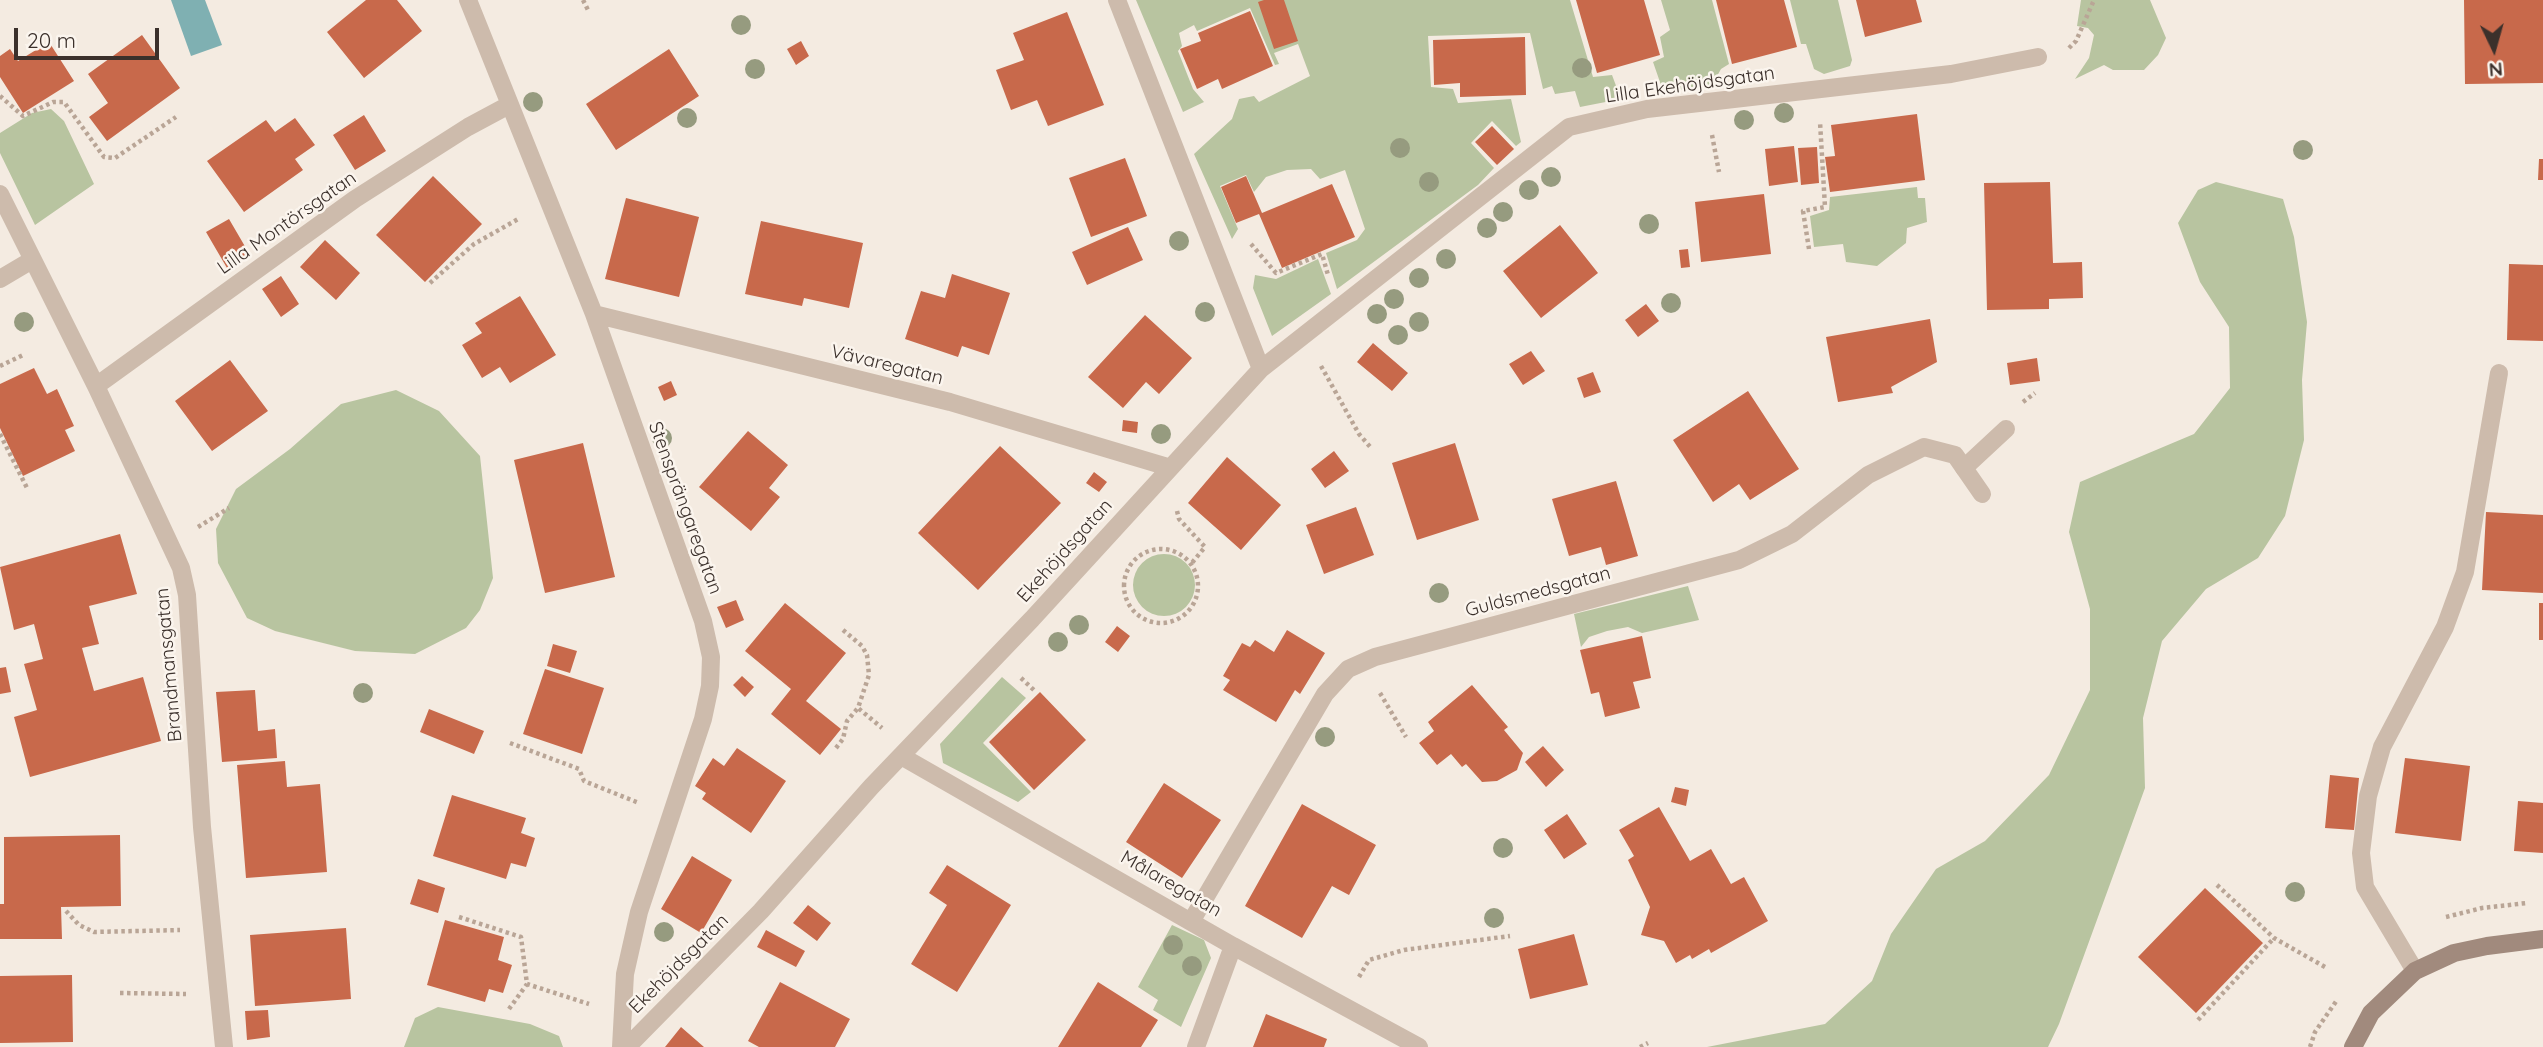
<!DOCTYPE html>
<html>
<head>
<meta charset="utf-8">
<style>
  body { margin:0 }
  #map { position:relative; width:2543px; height:1047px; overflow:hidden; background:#f4ebe1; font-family:Quicksand,sans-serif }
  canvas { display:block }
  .north { position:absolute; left:2459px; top:14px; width:70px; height:70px; -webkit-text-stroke:5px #fbf5ee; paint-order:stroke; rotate:175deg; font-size:19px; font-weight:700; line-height:28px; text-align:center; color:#3b302b }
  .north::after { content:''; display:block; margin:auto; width:24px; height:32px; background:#3b302b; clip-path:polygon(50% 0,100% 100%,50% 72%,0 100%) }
  .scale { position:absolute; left:14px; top:28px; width:145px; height:32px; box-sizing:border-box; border:4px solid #3b302b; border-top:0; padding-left:9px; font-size:21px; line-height:24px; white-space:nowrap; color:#3b302b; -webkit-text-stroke:5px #fbf5ee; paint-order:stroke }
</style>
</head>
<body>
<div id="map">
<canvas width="2543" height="1047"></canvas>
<div class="north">N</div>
<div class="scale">20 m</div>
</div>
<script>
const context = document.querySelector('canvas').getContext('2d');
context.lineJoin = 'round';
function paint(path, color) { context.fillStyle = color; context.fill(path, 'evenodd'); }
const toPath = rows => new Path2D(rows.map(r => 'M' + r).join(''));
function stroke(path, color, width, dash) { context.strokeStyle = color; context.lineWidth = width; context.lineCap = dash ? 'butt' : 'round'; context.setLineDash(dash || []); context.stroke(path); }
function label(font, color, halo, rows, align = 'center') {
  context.font = font + ' Quicksand,sans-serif'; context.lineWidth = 5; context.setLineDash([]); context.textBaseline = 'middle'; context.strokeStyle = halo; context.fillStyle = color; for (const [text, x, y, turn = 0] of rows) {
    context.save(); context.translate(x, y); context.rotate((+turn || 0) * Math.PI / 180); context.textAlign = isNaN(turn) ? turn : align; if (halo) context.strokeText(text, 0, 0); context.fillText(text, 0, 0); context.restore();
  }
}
const green = toPath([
  [1136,0,1570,0,1593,77,1612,75,1621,99,1580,107,1575,91,1555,94,1552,86,1543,89,1530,33,1428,36,1431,87,1453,89,1458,103,1511,99,1521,142,1516,146,1492,121,1471,143,1494,168,1478,185,1337,289,1326,253,1357,240,1365,229,1345,170,1320,179,1311,169,1287,170,1266,177,1254,192,1246,175,1220,186,1238,229,1232,239,1194,154,1232,119,1239,99,1254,96,1259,102,1310,76,1298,44,1274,53,1279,64,1275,65,1250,8,1197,31,1194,25,1179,33,1182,46,1178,51,1193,89,1204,102,1183,112],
  [1661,0,1712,0,1729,64,1721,69,1712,85,1672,91,1661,85,1653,62,1664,57,1660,37,1670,30],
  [1790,0,1838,0,1852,60,1850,66,1824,74,1814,69,1806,44,1801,44],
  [2081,0,2150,0,2166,38,2158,55,2144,70,2113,70,2104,65,2075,79,2089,58,2094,35,2088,28,2077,26],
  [51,109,64,121,94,184,35,225,0,153,0,133,32,113],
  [2216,182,2283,199,2294,237,2307,322,2302,380,2304,440,2285,516,2258,558,2206,589,2162,641,2143,718,2145,788,2059,1024,2048,1047,1707,1047,1825,1024,1872,981,1891,934,1936,869,1985,841,2049,775,2090,690,2090,609,2069,532,2080,482,2194,434,2230,388,2229,327,2200,282,2178,223,2198,190],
  [1917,187,1918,198,1925,198,1927,222,1907,228,1906,243,1877,266,1846,262,1843,244,1814,247,1810,216,1829,210,1830,197],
  [1318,259,1331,294,1272,336,1253,288,1255,275,1276,279],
  [396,390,439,411,480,456,493,578,480,610,466,628,415,654,355,651,275,631,247,618,218,563,216,529,236,489,290,449,341,404],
  '1133 585a31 31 0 1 1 62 0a31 31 0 1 1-62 0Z',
  [1688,586,1699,620,1642,633,1628,627,1607,631,1589,637,1581,647,1574,614],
  [1002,677,1026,698,983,743,1031,792,1018,802,943,763,940,744],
  [1172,925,1204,940,1211,958,1181,1027,1153,1010,1158,1000,1138,987],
  [438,1007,530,1024,559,1036,563,1047,404,1047,415,1018]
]);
const water = toPath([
  [171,0,205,0,222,45,191,56]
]);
const building = toPath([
  [366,0,397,0,422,31,364,78,327,32],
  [1264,0,1284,0,1298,41,1274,49,1258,2],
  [1576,0,1644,0,1660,55,1597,73],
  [1716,0,1784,0,1797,47,1732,64],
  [1856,0,1916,0,1922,22,1865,37],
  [2464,0,2543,0,2543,83,2465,84],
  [1250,11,1273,66,1222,89,1218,79,1197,89,1180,49,1201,41,1198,33],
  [1067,12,1104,105,1048,126,1037,100,1011,110,996,70,1024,60,1013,33],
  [142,35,180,88,107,141,89,117,108,103,88,74],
  [1525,37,1526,95,1460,97,1460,83,1434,85,1433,40],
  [801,41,809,56,796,65,787,49],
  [49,42,74,81,23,113,0,77,0,56,10,49,18,61],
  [669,49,699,96,616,150,586,104],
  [1917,114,1925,180,1830,192,1825,157,1835,156,1831,125],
  [364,115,386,151,355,170,333,135],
  [295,118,315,145,295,159,303,170,244,212,207,161,266,120,275,132],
  [1492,126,1514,149,1497,165,1475,142],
  [1794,146,1798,182,1769,186,1765,149],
  [1817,147,1819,183,1801,185,1798,148],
  [1125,158,1147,216,1091,237,1069,178],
  [2539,159,2543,159,2543,180,2538,180],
  [433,176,482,224,425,282,376,235],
  [1246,176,1262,213,1332,184,1355,237,1282,268,1259,214,1236,223,1221,187],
  [2050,182,2053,263,2082,262,2083,298,2049,299,2049,309,1987,310,1984,183],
  [1764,194,1771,254,1701,262,1695,202],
  [626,198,699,217,679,297,605,279],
  [229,219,250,255,227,268,206,232],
  [761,221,863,243,849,308,804,298,802,306,745,294],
  [1560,225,1598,273,1541,318,1503,271],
  [1128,227,1143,260,1087,285,1072,252],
  [325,240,360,273,336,300,300,267],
  [1688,249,1690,267,1681,268,1679,250],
  [2509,264,2543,265,2543,341,2507,340],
  [952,274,1010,293,989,355,962,346,958,357,905,339,921,291,945,298],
  [281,276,299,304,281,317,262,289],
  [520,296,556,355,510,383,500,367,482,378,462,345,482,333,475,323],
  [1646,304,1659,321,1638,337,1625,320],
  [1145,315,1192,358,1159,394,1146,382,1123,408,1088,377],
  [1930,319,1937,362,1891,387,1893,393,1838,402,1826,337],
  [1373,343,1408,373,1392,391,1357,362],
  [1531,351,1545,371,1523,385,1509,364],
  [2037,358,2040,381,2010,385,2007,363],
  [230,360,268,411,212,451,175,401],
  [34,368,47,394,57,389,74,426,65,430,75,451,23,476,0,428,0,384],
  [1593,372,1601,392,1584,398,1577,378],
  [671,381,677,395,664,401,658,387],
  [1748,391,1799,469,1750,500,1739,484,1713,502,1673,440],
  [1123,420,1138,422,1137,433,1122,431],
  [748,431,788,465,769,488,780,497,751,531,699,487],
  [583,443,615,577,545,593,514,460],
  [1455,443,1479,520,1417,540,1392,463],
  [1000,446,1061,503,978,590,918,533],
  [1334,451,1349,471,1325,488,1311,469],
  [1227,457,1281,505,1241,550,1188,503],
  [1094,472,1107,482,1099,492,1086,483],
  [1616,481,1638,556,1606,565,1601,547,1569,556,1552,499],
  [1356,507,1374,555,1324,574,1306,525],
  [2486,512,2543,515,2543,593,2482,590],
  [120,534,137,594,89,606,99,644,82,648,94,691,143,677,161,741,30,777,14,717,37,710,24,664,43,659,34,624,14,630,0,567],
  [736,600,744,620,726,628,717,607],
  [785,603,846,653,806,701,841,729,820,755,771,714,791,689,745,651],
  [2539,603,2543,603,2543,640,2539,640],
  [1117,626,1130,636,1118,652,1105,642],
  [1287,630,1325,653,1300,694,1295,690,1276,722,1223,690,1230,680,1223,676,1242,643,1250,647,1255,640,1274,652],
  [1642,636,1651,678,1633,682,1640,708,1605,717,1599,692,1591,694,1580,650],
  [553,644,577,651,570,673,547,666],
  [6,667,11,692,0,694,0,668],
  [545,669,604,688,582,754,523,734],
  [742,676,754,687,745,697,733,685],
  [1472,685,1508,727,1504,730,1523,753,1517,770,1497,781,1482,782,1466,764,1462,767,1451,754,1437,765,1419,743,1434,731,1428,722],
  [255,690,258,731,275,729,277,758,222,762,216,692],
  [1040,692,1086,740,1034,790,989,742],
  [429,709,484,731,474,754,420,732],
  [1543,746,1564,770,1546,787,1525,762],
  [737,748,786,781,751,833,702,799,706,793,695,786,713,758,724,766],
  [2405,758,2470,766,2461,841,2395,833],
  [285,761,287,787,320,784,327,872,246,878,237,765],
  [2330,775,2359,778,2354,830,2325,828],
  [1164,783,1221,820,1182,878,1126,842],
  [1675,787,1689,790,1686,806,1671,802],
  [452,795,526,818,521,833,535,838,526,867,511,863,506,879,433,856],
  [2518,801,2543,803,2543,853,2514,851],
  [1302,804,1376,845,1349,895,1332,886,1302,938,1245,906],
  [1659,807,1690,861,1711,849,1731,884,1744,877,1768,921,1711,953,1709,949,1692,959,1690,955,1676,963,1664,941,1641,935,1650,907,1628,860,1634,856,1619,830],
  [1567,814,1587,844,1564,859,1544,830],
  [120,835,121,906,61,907,62,939,0,939,0,904,4,904,4,837],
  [692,856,732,880,701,933,661,909],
  [947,865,1011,905,957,992,911,964,947,905,929,893],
  [418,879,445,888,438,913,410,904],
  [2205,888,2263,943,2196,1013,2138,957],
  [808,905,831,923,817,941,793,923],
  [445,920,504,937,498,960,512,965,503,993,489,989,485,1002,427,985],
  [346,928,351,999,255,1006,250,935],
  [766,930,805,951,796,967,757,947],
  [1574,934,1588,985,1530,999,1518,949],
  [72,975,73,1042,0,1043,0,976],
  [780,982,850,1019,835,1047,759,1047,748,1041],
  [1098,982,1158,1020,1141,1047,1058,1047],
  [268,1010,270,1037,247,1040,245,1011],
  [1266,1014,1327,1039,1324,1047,1253,1047],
  [681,1027,704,1047,665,1047]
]);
const path = toPath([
  [583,0,588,10],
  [2069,48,2076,41,2094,0],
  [0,96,23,116,53,102,64,102,104,157,115,158,176,117],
  [1712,135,1719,172],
  [1251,244,1276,273,1322,254,1328,275],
  [1809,249,1803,211,1825,207,1820,122],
  [430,283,474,244,520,218],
  [0,366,23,355],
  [1321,366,1359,434,1372,449],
  [2023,402,2035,393],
  [0,434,28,490],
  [1177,511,1179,519,1205,547,1191,564],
  [198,527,229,508],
  '1124 586a37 37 0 1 1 74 0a37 37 0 1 1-74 0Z',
  [843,630,862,646,867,655,869,675,858,708,882,728],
  [1021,678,1036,692],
  [1380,693,1406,737],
  [510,743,579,769,584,781,639,803],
  [836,748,843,739,847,721,858,708],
  [2217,885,2274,938,2325,967],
  [66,911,79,925,94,932,180,930],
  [459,917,521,937,527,984,589,1004],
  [2446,917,2482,908,2527,903],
  [1359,977,1369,960,1404,950,1510,936],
  [120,993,186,994],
  [509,1009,527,984],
  [2198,1020,2274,938],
  [1640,1047,1648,1043],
  [2310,1047,2315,1032,2337,1000]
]);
const lane = toPath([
  [1964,468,2006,429],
  [2415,971,2365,887,2361,853,2368,796,2382,747,2445,627,2465,572,2499,373]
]);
const street = toPath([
  [468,0,594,314,703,621,711,657,710,686,703,719,639,912,625,974,621,1047],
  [0,194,96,386,181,568,187,595,202,827,224,1047],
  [0,279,32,260],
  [594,314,950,402,1168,467],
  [1261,369,1569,127,1647,109,1951,74,2038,57],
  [96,386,355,199,468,127,509,105],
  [901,756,1233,946,1419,1047],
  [1192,920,1325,694,1348,669,1375,657,1739,560,1792,534,1868,475,1924,447,1955,455,1982,494],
  [627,1047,761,911,871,787,1032,619,1261,369,1117,0],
  [1196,1047,1233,946]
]);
const secondary = toPath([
  [2353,1047,2371,1013,2415,971,2454,953,2487,946,2543,939]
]);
const trees = [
  [741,25],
  [1582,68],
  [755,69],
  [533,102],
  [1784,113],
  [687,118],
  [1744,120],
  [1400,148],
  [2303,150],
  [1551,177],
  [1429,182],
  [1529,190],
  [1503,212],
  [1649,224],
  [1487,228],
  [1179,241],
  [1446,259],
  [1419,278],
  [1394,299],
  [1671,303],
  [1205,312],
  [1377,314],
  [24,322],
  [1419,322],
  [1398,335],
  [1161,434],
  [662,438],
  [1439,593],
  [1079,625],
  [1058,642],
  [363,693],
  [1325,737],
  [1503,848],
  [2295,892],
  [1494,918],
  [664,932],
  [1173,945],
  [1192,966]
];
const streetNames = [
  ["Lilla Ekehöjdsgatan",1690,85,-8],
  ["Lilla Montörsgatan",287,223,-35],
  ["Vävaregatan",887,365,14],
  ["Stensprängaregatan",685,508,70],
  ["Ekehöjdsgatan",1065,551,-48],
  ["Guldsmedsgatan",1538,592,-15],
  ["Brandmansgatan",169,665,-95],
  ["Målaregatan",1171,884,30],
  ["Ekehöjdsgatan",679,964,-45]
];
paint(green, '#b8c4a0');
paint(water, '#7fb0b2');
paint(building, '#c8694b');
stroke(path, '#b9a596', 4.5, [3.5, 3.5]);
stroke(lane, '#cdbbac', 18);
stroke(street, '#cdbbac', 18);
stroke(secondary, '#a18a7d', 18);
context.fillStyle = '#969b7f';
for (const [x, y] of trees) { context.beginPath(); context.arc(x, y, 10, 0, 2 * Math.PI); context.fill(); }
label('19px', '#3b302b', '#fbf5ee', streetNames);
</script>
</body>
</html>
